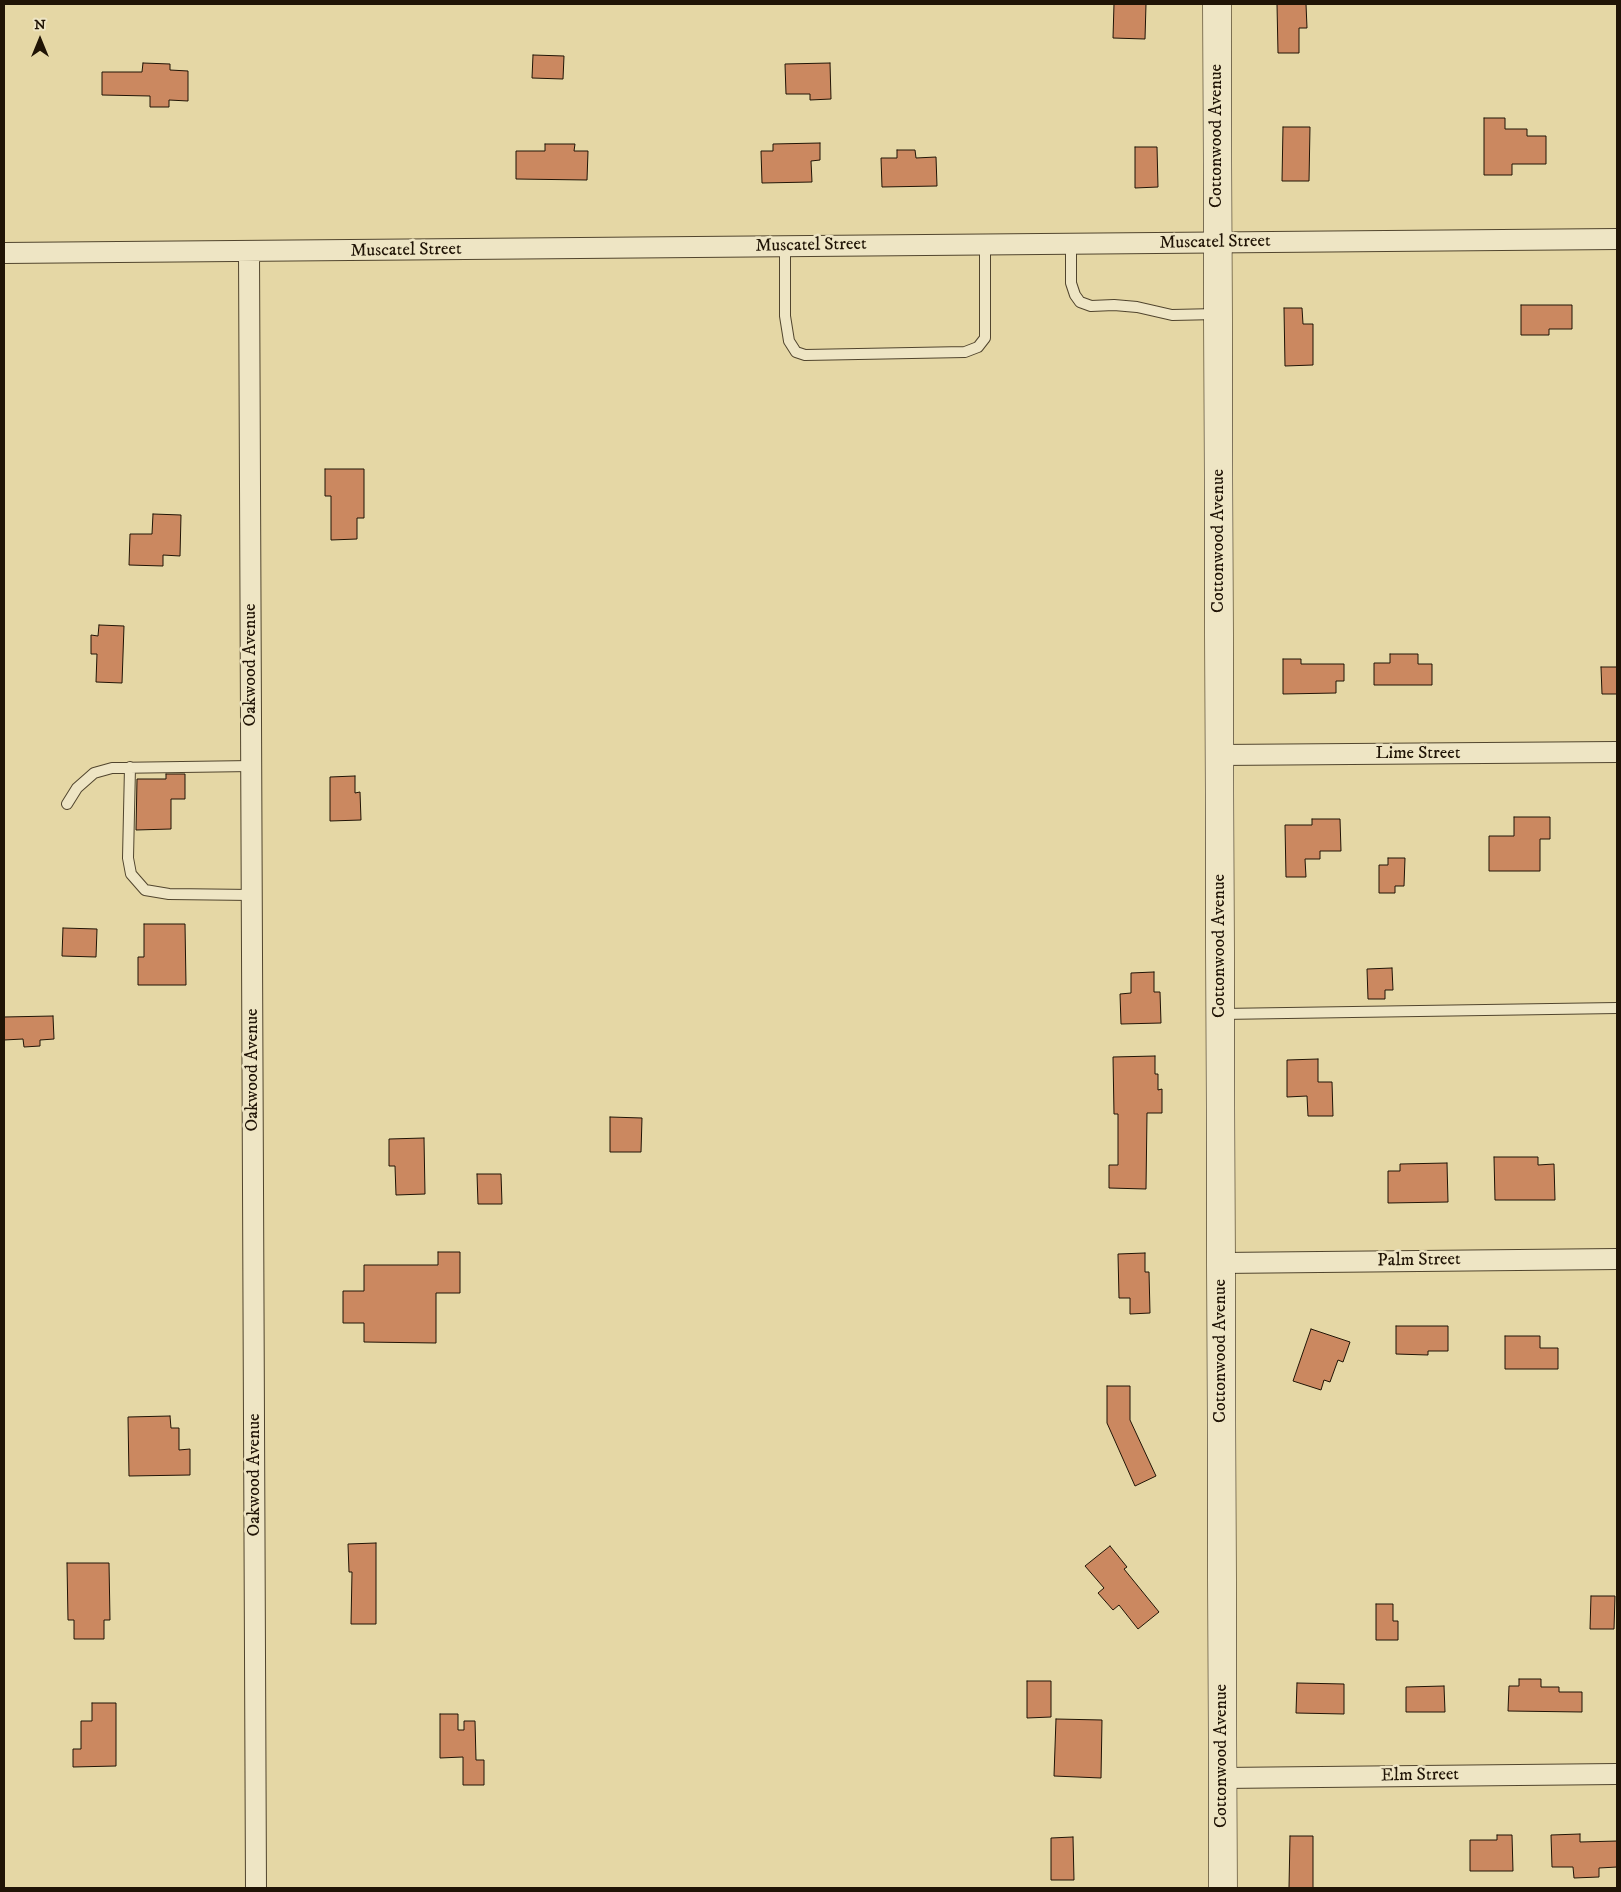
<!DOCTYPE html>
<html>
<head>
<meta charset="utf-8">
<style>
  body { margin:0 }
  #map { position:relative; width:1621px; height:1892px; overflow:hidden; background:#e5d7a5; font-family:"IM FELL DW Pica",serif }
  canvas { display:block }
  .frame { position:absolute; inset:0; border:5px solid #201406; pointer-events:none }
  .north { position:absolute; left:15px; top:15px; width:50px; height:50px; -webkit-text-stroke:4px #eee5c4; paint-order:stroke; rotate:0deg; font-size:14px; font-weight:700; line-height:20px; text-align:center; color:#201406 }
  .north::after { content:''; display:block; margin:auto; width:18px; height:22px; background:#201406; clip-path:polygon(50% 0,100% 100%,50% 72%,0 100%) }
</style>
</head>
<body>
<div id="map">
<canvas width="1621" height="1892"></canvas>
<div class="frame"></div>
<div class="north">N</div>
</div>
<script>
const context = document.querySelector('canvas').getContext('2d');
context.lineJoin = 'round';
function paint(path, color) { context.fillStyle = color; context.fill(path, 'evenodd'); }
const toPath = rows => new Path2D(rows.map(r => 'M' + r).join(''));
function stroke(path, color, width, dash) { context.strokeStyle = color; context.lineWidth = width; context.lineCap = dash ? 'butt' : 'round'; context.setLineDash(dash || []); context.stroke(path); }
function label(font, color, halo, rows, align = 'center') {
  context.font = font + ' "IM FELL DW Pica",serif'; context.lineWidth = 5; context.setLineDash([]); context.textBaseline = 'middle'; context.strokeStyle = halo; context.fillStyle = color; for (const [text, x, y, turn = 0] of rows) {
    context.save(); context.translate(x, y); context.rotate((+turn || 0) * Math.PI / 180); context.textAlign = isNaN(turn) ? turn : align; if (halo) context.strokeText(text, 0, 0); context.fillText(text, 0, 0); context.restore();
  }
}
const building = toPath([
  [1114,4,1146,4,1145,39,1113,38,1114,4],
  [1277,4,1306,4,1307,28,1299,28,1299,53,1278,53,1277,4],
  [533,55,564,56,563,79,532,78,533,55],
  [143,63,170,64,170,70,188,71,188,101,169,100,169,107,150,107,150,96,102,95,102,72,142,72,143,63],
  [830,63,831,99,810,100,810,94,786,94,785,64,830,63],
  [1484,118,1505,118,1505,129,1527,129,1527,136,1546,136,1546,164,1512,164,1512,175,1484,175,1484,118],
  [1283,127,1310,127,1309,181,1282,181,1283,127],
  [820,143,820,160,811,161,812,182,762,183,761,151,773,151,773,144,820,143],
  [545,144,575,144,574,151,588,151,587,180,516,179,516,151,545,151,545,144],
  [1135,147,1157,147,1158,187,1135,188,1135,147],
  [897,150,915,150,916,158,936,157,937,186,882,187,881,158,897,158,897,150],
  [1521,305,1572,305,1572,329,1549,329,1549,335,1521,335,1521,305],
  [1284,308,1302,308,1303,324,1313,324,1313,365,1285,366,1284,308],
  [325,469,364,469,364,518,357,518,357,539,331,540,331,496,325,496,325,469],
  [153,514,181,515,180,556,163,555,163,566,129,565,130,534,152,534,153,514],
  [99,625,124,626,122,683,96,682,97,654,91,654,91,635,98,636,99,625],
  [1390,654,1418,654,1418,664,1432,664,1432,685,1374,685,1374,663,1390,663,1390,654],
  [1283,659,1301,659,1301,664,1344,664,1344,681,1336,681,1336,693,1283,694,1283,659],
  [1601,667,1617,667,1617,694,1602,694,1601,667],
  [166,774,185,774,185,799,171,799,171,829,136,830,137,779,166,779,166,774],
  [355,776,355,793,360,792,361,820,330,821,330,777,355,776],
  [1514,817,1550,817,1550,839,1540,839,1540,871,1489,871,1489,836,1514,836,1514,817],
  [1312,819,1340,819,1341,851,1320,851,1320,859,1305,859,1306,877,1286,877,1285,825,1312,825,1312,819],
  [1388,858,1405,858,1404,886,1395,886,1395,893,1379,893,1379,865,1388,865,1388,858],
  [144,924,185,924,186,985,138,985,138,957,144,957,144,924],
  [63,928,97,929,96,957,62,956,63,928],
  [1392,968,1393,990,1385,990,1385,999,1368,999,1367,969,1392,968],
  [1154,972,1154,992,1160,992,1161,1023,1121,1024,1120,994,1131,993,1131,973,1154,972],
  [53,1016,54,1039,40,1040,40,1046,24,1047,23,1039,4,1040,4,1017,53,1016],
  [1155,1056,1155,1074,1158,1074,1158,1090,1162,1089,1162,1113,1147,1113,1146,1189,1109,1188,1109,1165,1118,1165,1118,1114,1114,1114,1113,1057,1155,1056],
  [1318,1059,1318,1082,1332,1082,1333,1116,1308,1116,1307,1096,1287,1097,1287,1060,1318,1059],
  [610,1117,642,1118,641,1152,610,1152,610,1117],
  [424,1138,425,1194,396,1195,395,1166,389,1166,389,1139,424,1138],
  [1494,1157,1538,1157,1538,1165,1554,1164,1555,1200,1495,1200,1494,1157],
  [1447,1163,1448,1202,1388,1203,1388,1171,1400,1171,1400,1164,1447,1163],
  [477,1174,501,1174,502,1204,478,1204,477,1174],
  [438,1252,460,1252,460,1293,436,1293,436,1343,364,1342,364,1323,343,1323,343,1291,364,1291,364,1265,438,1265,438,1252],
  [1145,1253,1145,1272,1149,1272,1150,1313,1130,1314,1130,1298,1119,1298,1118,1254,1145,1253],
  [1396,1326,1448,1326,1448,1351,1428,1351,1428,1355,1396,1354,1396,1326],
  [1311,1329,1350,1342,1343,1362,1338,1360,1330,1382,1324,1380,1321,1390,1293,1381,1311,1329],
  [1505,1336,1540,1336,1540,1348,1558,1348,1558,1369,1505,1369,1505,1336],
  [1107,1386,1130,1386,1130,1420,1156,1476,1135,1486,1107,1423,1107,1386],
  [170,1416,171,1428,179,1428,179,1450,190,1449,190,1475,129,1476,128,1417,170,1416],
  [376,1543,376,1624,351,1624,352,1572,349,1572,348,1544,376,1543],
  [1110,1546,1127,1567,1124,1569,1159,1612,1138,1629,1119,1605,1113,1610,1098,1593,1104,1588,1085,1566,1110,1546],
  [67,1563,109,1563,110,1620,104,1620,104,1639,74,1639,74,1620,68,1620,67,1563],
  [1591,1596,1615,1596,1614,1629,1590,1629,1591,1596],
  [1376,1604,1393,1604,1393,1621,1398,1621,1398,1640,1376,1640,1376,1604],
  [1519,1679,1541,1679,1541,1687,1559,1687,1559,1692,1582,1692,1582,1712,1508,1711,1509,1686,1519,1686,1519,1679],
  [1027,1681,1051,1681,1051,1717,1027,1718,1027,1681],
  [1297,1683,1344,1684,1344,1714,1296,1713,1297,1683],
  [1444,1686,1445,1712,1406,1712,1406,1687,1444,1686],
  [92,1703,116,1703,116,1766,73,1767,73,1749,81,1749,81,1721,92,1721,92,1703],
  [440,1714,458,1714,458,1730,464,1730,464,1721,475,1721,476,1760,484,1760,484,1785,463,1785,463,1757,440,1758,440,1714],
  [1056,1719,1102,1720,1101,1778,1054,1776,1056,1719],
  [1580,1834,1580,1842,1617,1841,1617,1867,1599,1868,1599,1877,1574,1878,1573,1867,1552,1867,1551,1835,1580,1834],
  [1497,1835,1512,1835,1513,1871,1470,1871,1470,1840,1497,1840,1497,1835],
  [1290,1836,1313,1836,1313,1888,1289,1888,1290,1836],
  [1073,1837,1074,1880,1051,1880,1051,1838,1073,1837]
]);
const lane = toPath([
  [1071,244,1071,283,1075,295,1080,302,1091,306,1114,305,1137,307,1172,315,1217,314],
  [785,247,785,316,789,341,796,352,805,355,965,352,978,347,985,338,985,245],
  [130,767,128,858,131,874,145,890,169,894,252,895],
  [67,804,77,788,94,773,112,768,252,766],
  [1221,1014,1617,1008]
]);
const street = toPath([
  [249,252,256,1888],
  [4,253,1617,239],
  [1219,755,1617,752],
  [1221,1263,1617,1259],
  [1222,1778,1617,1774]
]);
const secondary = toPath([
  [1217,4,1223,1888]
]);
const streetNames = [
  ["Cottonwood Avenue",1217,136,-90],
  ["Muscatel Street",1215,243,-1],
  ["Muscatel Street",811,246,-1],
  ["Muscatel Street",406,251,-1],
  ["Cottonwood Avenue",1219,541,-90],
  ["Oakwood Avenue",251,665,-90],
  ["Lime Street",1418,754],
  ["Cottonwood Avenue",1220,946,-90],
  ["Oakwood Avenue",253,1070,-90],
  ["Palm Street",1419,1261,-1],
  ["Cottonwood Avenue",1221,1351,-90],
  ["Oakwood Avenue",255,1475,-90],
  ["Cottonwood Avenue",1222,1756,-90],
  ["Elm Street",1420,1776,-1]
];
paint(building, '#cb8860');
stroke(building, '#201406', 1);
stroke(lane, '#51452e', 12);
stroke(street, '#51452e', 22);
stroke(secondary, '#201406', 29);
stroke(lane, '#eee5c4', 10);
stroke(street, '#eee5c4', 20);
stroke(secondary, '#eee5c4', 28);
label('18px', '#201406', '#eee5c4', streetNames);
</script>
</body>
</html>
